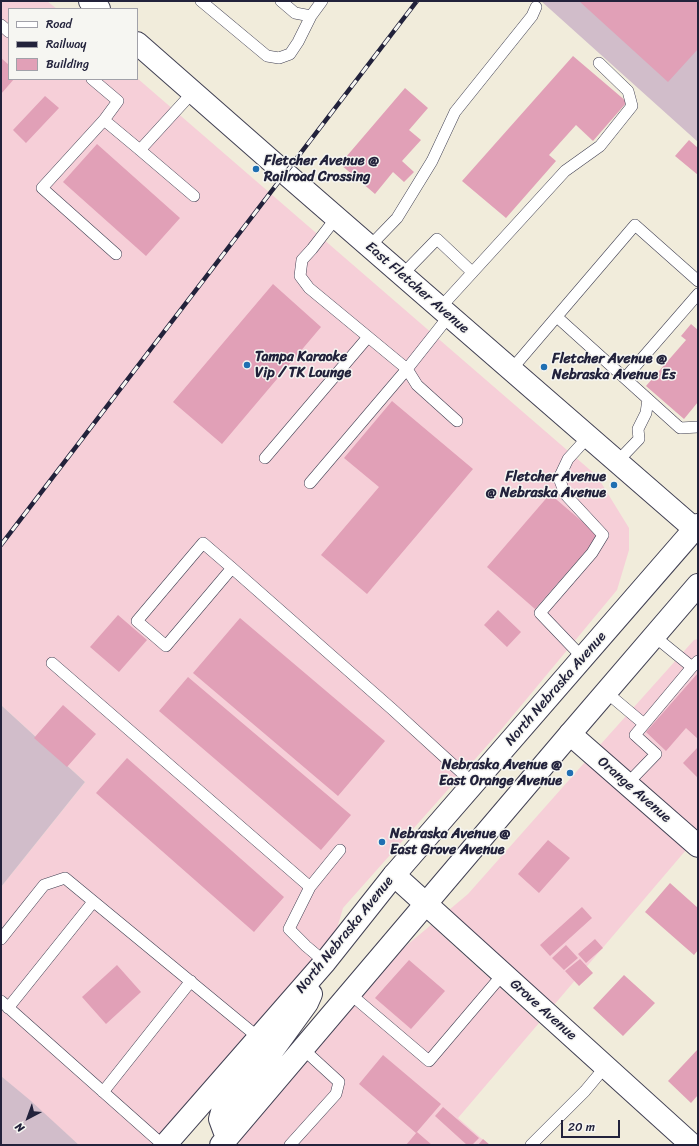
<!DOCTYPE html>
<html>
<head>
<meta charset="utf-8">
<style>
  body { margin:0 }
  #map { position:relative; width:699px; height:1146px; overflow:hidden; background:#f1ecdb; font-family:Sriracha,sans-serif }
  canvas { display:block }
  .frame { position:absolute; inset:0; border:2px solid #22223b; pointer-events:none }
  .legend { position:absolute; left:8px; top:8px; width:130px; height:72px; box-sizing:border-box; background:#f6f6f2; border:1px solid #a1a1a9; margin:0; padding:5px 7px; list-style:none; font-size:12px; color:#22223b }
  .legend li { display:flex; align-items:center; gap:8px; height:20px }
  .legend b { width:20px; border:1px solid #a1a1a9 }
  .north { position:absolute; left:8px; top:1098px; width:40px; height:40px; -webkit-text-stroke:3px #f6f6f2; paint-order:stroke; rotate:221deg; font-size:11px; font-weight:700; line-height:16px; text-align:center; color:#22223b }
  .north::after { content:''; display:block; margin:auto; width:14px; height:18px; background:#22223b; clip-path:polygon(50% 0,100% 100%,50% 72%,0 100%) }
  .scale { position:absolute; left:561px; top:1120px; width:59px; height:18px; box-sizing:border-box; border:2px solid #22223b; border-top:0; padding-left:5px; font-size:12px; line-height:14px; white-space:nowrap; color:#22223b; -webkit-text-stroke:3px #f6f6f2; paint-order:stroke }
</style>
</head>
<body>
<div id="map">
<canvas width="699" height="1146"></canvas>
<div class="frame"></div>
<ul class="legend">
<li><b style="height:5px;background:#fff"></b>Road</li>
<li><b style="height:5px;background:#22223b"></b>Railway</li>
<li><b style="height:11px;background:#e1a0b7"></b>Building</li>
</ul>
<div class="north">N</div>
<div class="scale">20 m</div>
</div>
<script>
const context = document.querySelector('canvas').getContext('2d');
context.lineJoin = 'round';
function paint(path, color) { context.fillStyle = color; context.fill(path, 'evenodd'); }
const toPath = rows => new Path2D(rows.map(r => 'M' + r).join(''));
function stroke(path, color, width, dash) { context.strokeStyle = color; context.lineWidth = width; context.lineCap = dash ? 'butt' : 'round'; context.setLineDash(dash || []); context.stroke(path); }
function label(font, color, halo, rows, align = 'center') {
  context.font = font + ' Sriracha,sans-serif'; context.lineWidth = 3; context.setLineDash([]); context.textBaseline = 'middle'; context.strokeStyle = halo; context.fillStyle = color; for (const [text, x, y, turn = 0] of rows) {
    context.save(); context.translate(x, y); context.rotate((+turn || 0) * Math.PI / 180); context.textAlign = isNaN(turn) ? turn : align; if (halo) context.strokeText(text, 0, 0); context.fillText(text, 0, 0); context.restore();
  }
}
const built = toPath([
  [1,1,47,1,57,9,9,9,9,79,137,78,597,476,629,528,629,550,617,590,500,731,343,908,336,932,322,949,320,948,316,956,152,1145,79,1145,1,1076,1,887,85,782,1,705],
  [698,639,698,831,600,745,694,640],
  [585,762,686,850,554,1005,449,910,468,894],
  [431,925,539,1023,458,1118,489,1145,236,1145,240,1143,239,1139,395,955]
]);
const industrial = toPath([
  [541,1,698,1,698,142],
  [1,705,85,782,1,887],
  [1,1076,31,1101,79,1145,1,1145]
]);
const building = toPath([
  [579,1,698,1,698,49,668,82],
  [573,56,627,102,593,141,576,125,549,155,556,161,506,218,462,181],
  [1,58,9,65,9,79,14,79,1,94],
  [405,88,428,108,409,130,421,140,402,161,414,172,404,182,393,172,375,194,340,164],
  [45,96,59,108,26,143,13,130],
  [689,140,698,148,698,175,675,156],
  [97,144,180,218,146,256,63,182],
  [273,284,321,327,222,444,173,402],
  [691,324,698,330,698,402,684,419,646,386,686,340,681,336],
  [392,401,473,469,367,594,321,555,379,487,344,458],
  [550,494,599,536,535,609,487,567],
  [498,610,521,632,507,647,484,625],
  [118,615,147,640,119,672,90,647],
  [240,618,385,741,338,796,193,673],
  [698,673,698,739,686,728,666,751,646,732],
  [188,677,351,815,321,850,159,711],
  [63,705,96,734,67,767,34,738],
  [698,747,698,778,683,763],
  [127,758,284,897,254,932,96,793],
  [548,840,570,858,539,893,518,874],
  [670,883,698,908,698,950,694,955,645,912],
  [582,907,592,918,550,956,540,945],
  [595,939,603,948,586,963,578,954],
  [566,945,578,958,564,970,552,958],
  [580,959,593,973,579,986,565,971],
  [409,960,445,991,411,1029,375,998],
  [117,965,141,992,106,1024,82,997],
  [624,975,655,1003,623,1036,593,1008],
  [698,1049,698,1095,691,1103,668,1081],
  [383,1055,441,1104,416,1133,359,1084],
  [443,1107,479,1138,472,1145,467,1145,435,1116],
  [417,1132,432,1145,406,1145],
  [483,1139,490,1145,478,1145]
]);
const service = toPath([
  [201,1,267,56,279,58,290,54,298,42,311,16],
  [281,1,295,13,311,16,322,1],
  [1,25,9,32],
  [92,79,118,101,104,120,42,188,116,254],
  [193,92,140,150,194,196],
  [104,120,140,150],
  [336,218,312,249,302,260,300,276,309,288,407,369,449,316],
  [369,247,397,218,432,161,455,112,532,16,536,7],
  [402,275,437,239,472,272],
  [440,308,565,171,600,146,632,106,628,91,599,63],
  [557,317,680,428,698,427],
  [511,370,635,225,698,281],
  [625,378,698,294],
  [265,458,368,337],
  [617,462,639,439,638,429,646,413,648,399],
  [310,483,407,369,417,385,457,421],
  [232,568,166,646,137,621,203,543,232,568,392,709,473,783],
  [654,636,692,667,698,661],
  [583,658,540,613,592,553,603,535,565,494,559,478,568,459,588,437],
  [52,663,310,887],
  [606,692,644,724],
  [627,784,656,754,635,735,692,667],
  [1,939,44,885,65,878,259,1038],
  [325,962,306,946,289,929,310,887,340,850],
  [349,993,429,1061,503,974],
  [1,1001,163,1145],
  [8,1008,93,902],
  [103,1092,191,981],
  [290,1145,336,1094,339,1082,303,1049],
  [531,1145,585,1091,605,1067]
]);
const minor = toPath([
  [570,734,698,846],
  [394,875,692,1145]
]);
const secondary = toPath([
  [90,1,99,9],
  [137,43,285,173,698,532]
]);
const primary = toPath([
  [227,1138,220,1119,222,1112,270,1054,307,1003,311,994],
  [165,1145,325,962,394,875,698,525],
  [221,1145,570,734,698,585]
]);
const rail = toPath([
  [1,545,417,1]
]);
const markers = [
  [256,169,4,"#1f6fb2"],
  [247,365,4,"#1f6fb2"],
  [544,367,4,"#1f6fb2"],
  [614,485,4,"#1f6fb2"],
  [570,773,4,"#1f6fb2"],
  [382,842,4,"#1f6fb2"]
];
const poiNames = [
  ["Fletcher Avenue @",264,161],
  ["Railroad Crossing",264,177],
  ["Tampa Karaoke",255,357],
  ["Vip / TK Lounge",255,373],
  ["Fletcher Avenue @",552,359],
  ["Nebraska Avenue Es",552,375],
  ["Fletcher Avenue",606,477,"right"],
  ["@ Nebraska Avenue",606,493,"right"],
  ["Nebraska Avenue @",562,765,"right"],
  ["East Orange Avenue",562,781,"right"],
  ["Nebraska Avenue @",390,834],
  ["East Grove Avenue",390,850]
];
const streetNames = [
  ["East Fletcher Avenue",417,288,41],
  ["North Nebraska Avenue",556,689,-49],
  ["Orange Avenue",634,790,41],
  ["North Nebraska Avenue",345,935,-51],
  ["Grove Avenue",543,1010,42]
];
paint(built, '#f6cfd8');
paint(industrial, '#d1bdca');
paint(building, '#e1a0b7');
stroke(service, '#414053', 12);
stroke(minor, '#414053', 24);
stroke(secondary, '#414053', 24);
stroke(primary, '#414053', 24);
stroke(service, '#fff', 11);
stroke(minor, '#fff', 22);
stroke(secondary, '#fff', 22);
stroke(primary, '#fff', 22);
stroke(rail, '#22223b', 4.5);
stroke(rail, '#f6f6f2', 3, [9]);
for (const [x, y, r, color] of markers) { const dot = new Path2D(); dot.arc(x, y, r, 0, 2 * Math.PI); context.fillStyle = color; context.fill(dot); stroke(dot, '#f6f6f2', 1.5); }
label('bold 14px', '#22223b', '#f6f6f2', poiNames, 'left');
label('14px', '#22223b', '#f6f6f2', streetNames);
</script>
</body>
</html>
